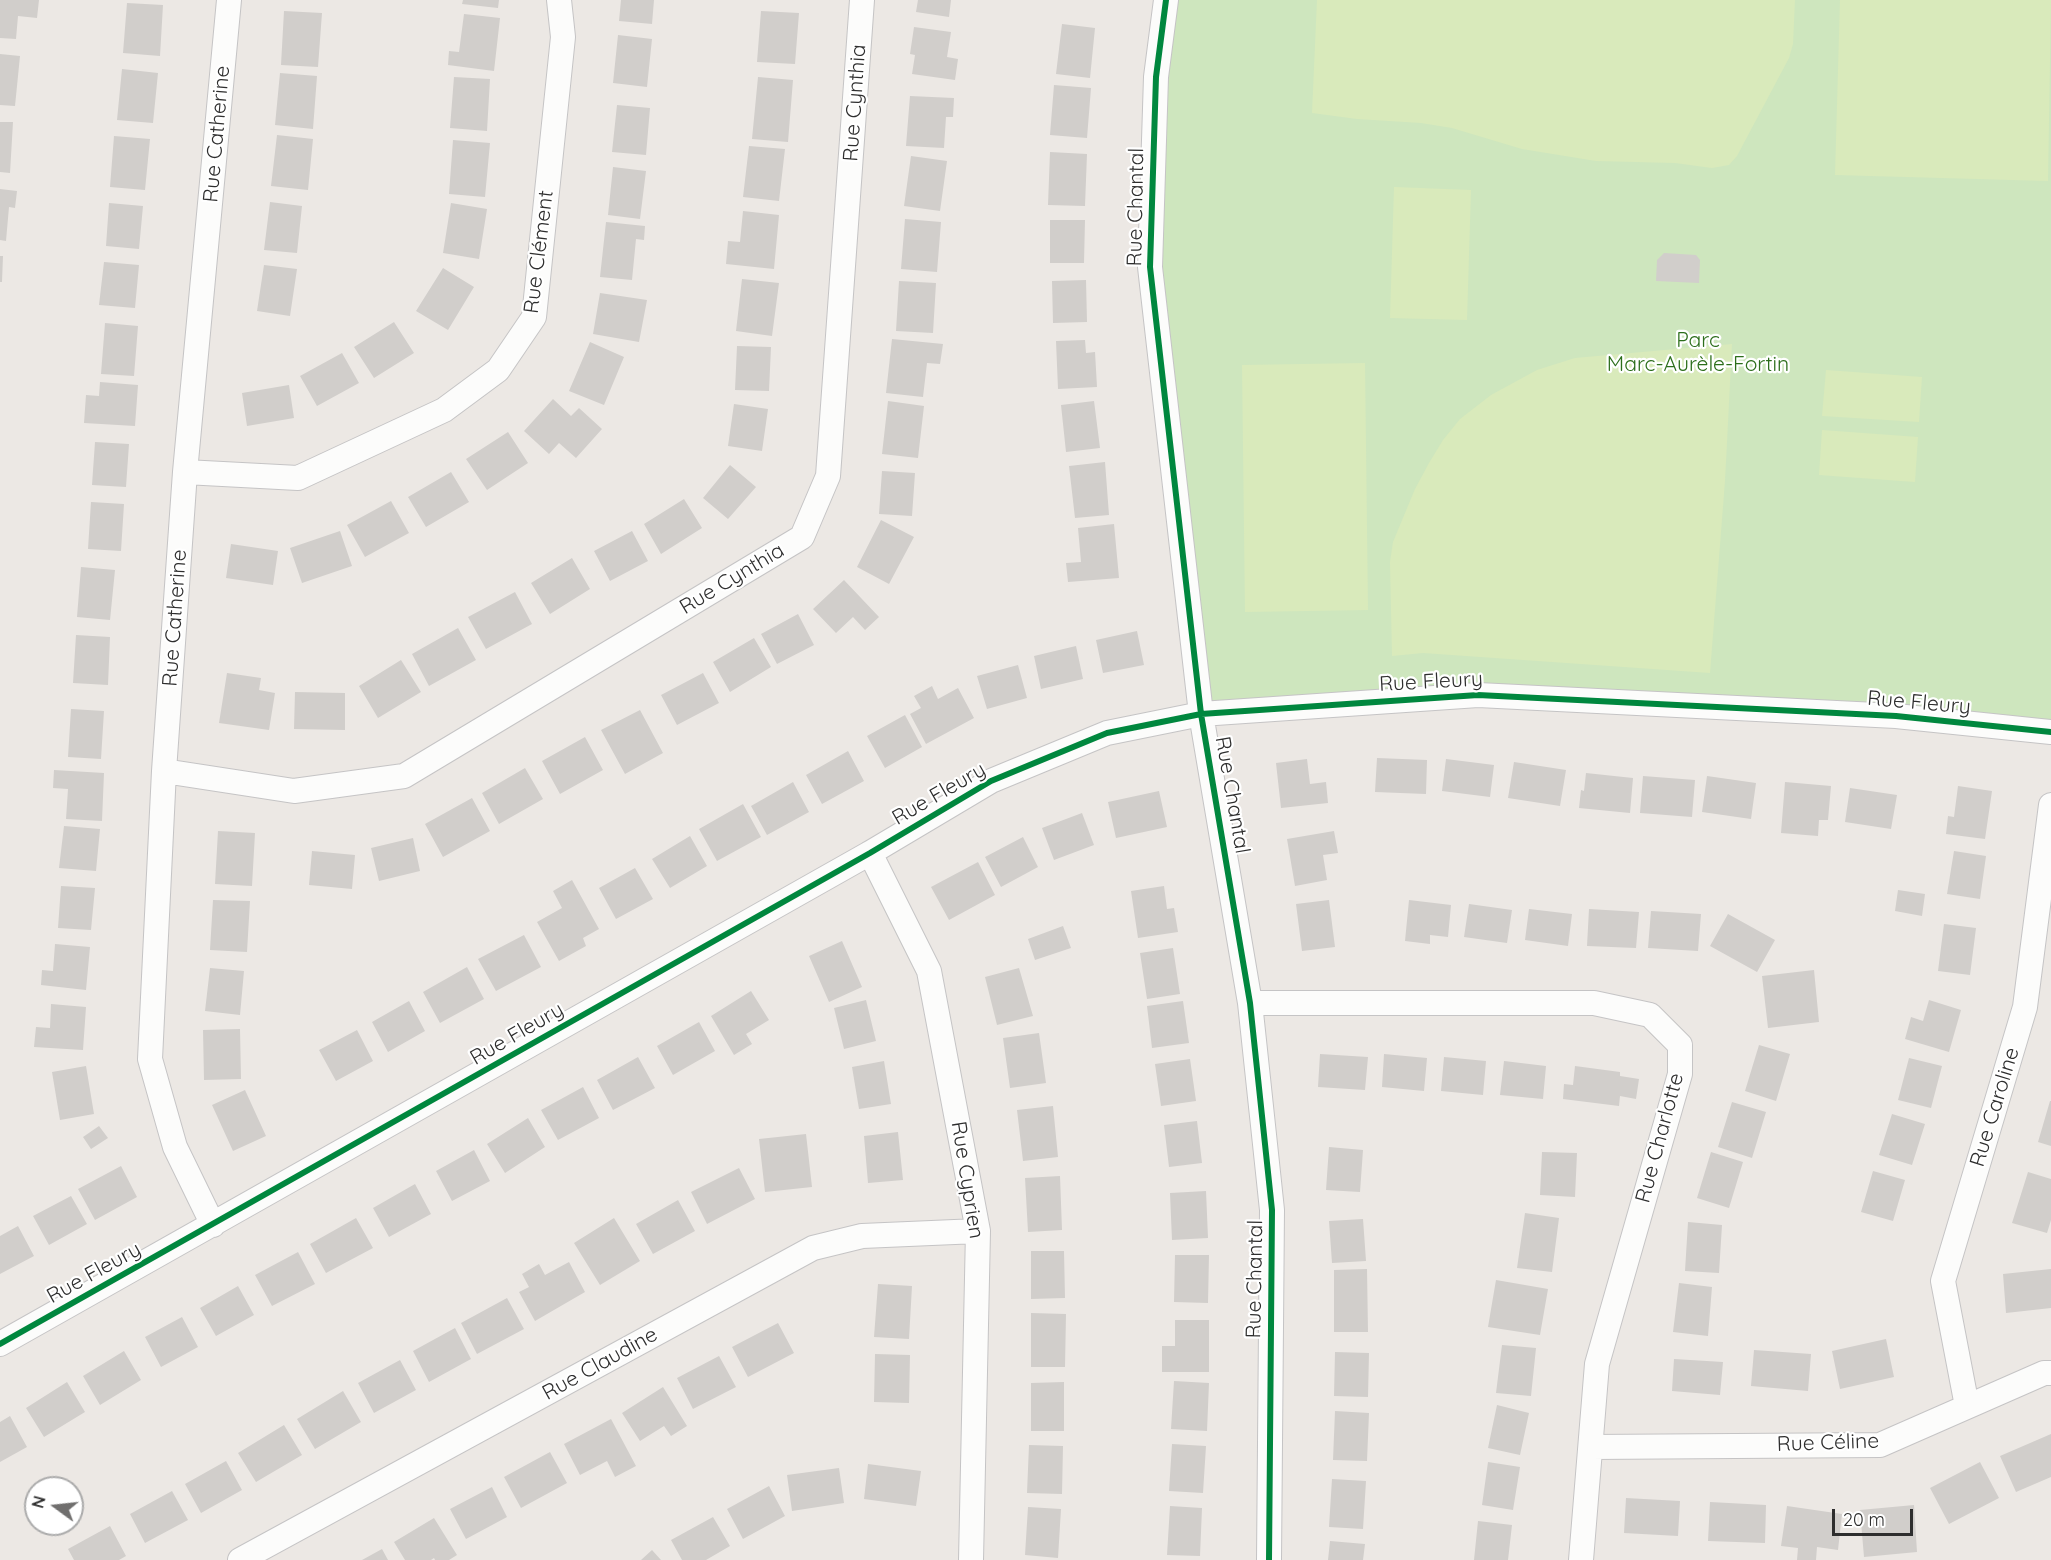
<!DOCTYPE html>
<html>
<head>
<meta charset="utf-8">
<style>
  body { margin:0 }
  #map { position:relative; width:2051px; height:1560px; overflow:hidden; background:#ece8e4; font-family:Quicksand,sans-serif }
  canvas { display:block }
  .north { position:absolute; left:24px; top:1476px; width:60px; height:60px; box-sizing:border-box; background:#fff; border:2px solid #ababab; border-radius:50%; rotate:285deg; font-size:16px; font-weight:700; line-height:24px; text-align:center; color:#2e2e2e }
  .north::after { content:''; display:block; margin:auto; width:21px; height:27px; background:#706f6e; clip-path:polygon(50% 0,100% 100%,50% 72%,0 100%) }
  .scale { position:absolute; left:1832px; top:1509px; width:81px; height:27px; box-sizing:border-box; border:3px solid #2e2e2e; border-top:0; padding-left:8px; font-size:18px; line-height:21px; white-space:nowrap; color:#2e2e2e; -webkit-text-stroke:4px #fff; paint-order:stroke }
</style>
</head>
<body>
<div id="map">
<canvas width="2051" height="1560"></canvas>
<div class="north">N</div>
<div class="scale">20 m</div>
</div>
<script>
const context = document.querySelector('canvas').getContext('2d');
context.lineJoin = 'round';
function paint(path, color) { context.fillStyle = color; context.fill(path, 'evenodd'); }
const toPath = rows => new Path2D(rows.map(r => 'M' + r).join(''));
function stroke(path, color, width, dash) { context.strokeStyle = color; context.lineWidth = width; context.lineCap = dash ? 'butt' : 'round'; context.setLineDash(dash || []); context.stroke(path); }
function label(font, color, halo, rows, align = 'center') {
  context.font = font + ' Quicksand,sans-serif'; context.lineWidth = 4.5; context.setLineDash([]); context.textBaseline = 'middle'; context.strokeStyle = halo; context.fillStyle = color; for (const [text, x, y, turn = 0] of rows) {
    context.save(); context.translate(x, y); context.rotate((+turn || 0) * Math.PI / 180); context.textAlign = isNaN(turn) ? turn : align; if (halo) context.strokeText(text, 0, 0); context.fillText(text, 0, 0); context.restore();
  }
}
const green = toPath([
  [1166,0,2051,0,2051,732,1478,695,1201,714,1150,267]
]);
const pitch = toPath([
  [1317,0,1795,0,1793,44,1789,58,1737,156,1729,165,1712,168,1675,163,1596,161,1522,149,1452,128,1421,123,1357,119,1312,113],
  [1840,0,2051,0,2048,181,1835,175],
  [1394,187,1471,190,1467,320,1390,318],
  [1732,344,1725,481,1710,673,1423,653,1392,656,1390,562,1393,542,1415,489,1429,463,1443,440,1460,419,1491,395,1537,370,1575,358],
  [1365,363,1368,610,1245,612,1242,365],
  [1826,370,1922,377,1919,422,1822,416],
  [1822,430,1918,437,1915,482,1819,475]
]);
const building = toPath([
  [0,0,39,0,37,18,18,16,16,39,0,38],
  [463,0,499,0,498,8,462,4],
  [621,0,654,0,652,24,619,21],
  [918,0,951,0,949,17,916,12],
  [127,3,163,5,160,56,123,53],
  [284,11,322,13,318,67,281,65],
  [761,11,799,13,795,64,757,62],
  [464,14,500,18,494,71,448,65,449,51,459,52],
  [1062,24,1095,28,1090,78,1056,74],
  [914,27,951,32,947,57,958,59,955,80,912,74,915,55,910,54],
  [618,35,652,39,647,87,613,83],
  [0,54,20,56,15,106,0,105],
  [122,69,158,73,153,123,117,120],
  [280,73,317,76,313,129,275,125],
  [454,77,490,79,487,131,450,128],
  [758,77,793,80,788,142,752,139],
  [1054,85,1091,88,1087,138,1050,135],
  [910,96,954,98,953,117,946,117,944,148,906,146],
  [617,105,650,108,646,155,612,152],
  [0,122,13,122,10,173,0,172],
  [277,135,313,139,308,190,271,186],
  [114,136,150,139,145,190,110,187],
  [453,140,490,143,485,197,449,194],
  [749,146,785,149,779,201,743,197],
  [1050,152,1087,154,1085,206,1048,205],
  [911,156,947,161,940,211,904,206],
  [613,167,646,171,640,219,608,215],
  [0,189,17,191,15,208,9,207,6,241,0,240],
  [270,202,302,206,297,253,264,250],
  [109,203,143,206,139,249,106,246],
  [451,203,487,209,479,259,443,253],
  [743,211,779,215,774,269,726,264,728,241,740,242],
  [905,219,941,222,937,272,901,269],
  [1050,220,1085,220,1084,263,1050,263],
  [606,222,645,226,644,240,636,239,632,280,600,277],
  [1664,253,1696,255,1700,260,1699,283,1656,281,1657,260],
  [0,256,3,256,2,282,0,282],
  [104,262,139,265,135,308,99,305],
  [264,265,297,269,290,316,257,311],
  [443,268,474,287,448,330,416,311],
  [742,279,779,283,772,336,736,331],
  [1086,280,1087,322,1053,323,1052,281],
  [899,281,936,283,933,333,896,331],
  [600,293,647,300,639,342,593,334],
  [394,322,414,353,374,378,354,347],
  [105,323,138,326,134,376,101,374],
  [892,339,943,344,940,364,927,363,923,397,886,393],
  [1085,340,1086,353,1095,352,1097,387,1058,389,1056,341],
  [590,342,624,357,604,405,569,391],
  [737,346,771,347,769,391,735,390],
  [342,353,359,383,317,406,300,376],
  [100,382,138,385,135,426,84,423,86,395,99,396],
  [289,385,294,418,247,426,242,393],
  [553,399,571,416,579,408,602,429,576,458,559,443,549,454,524,431],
  [888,401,924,406,918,458,882,454],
  [1094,401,1100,448,1066,452,1061,405],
  [734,404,768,409,762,451,728,446],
  [508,432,528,463,487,490,466,459],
  [95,442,129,444,126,487,92,485],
  [1105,462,1109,515,1075,518,1069,466],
  [730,465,756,487,728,519,703,498],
  [882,471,915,473,912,516,879,514],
  [451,472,469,502,426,527,408,497],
  [684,499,702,528,661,554,644,524],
  [391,501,409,533,365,557,347,525],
  [91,502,124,504,121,551,88,549],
  [881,520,914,537,889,584,857,567],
  [1114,524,1119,578,1068,582,1066,563,1081,562,1078,528],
  [340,531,352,566,302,583,290,548],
  [632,531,648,561,610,581,594,551],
  [231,544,278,551,273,585,226,578],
  [572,558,590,589,550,614,531,583],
  [81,567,115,570,110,620,77,617],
  [844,580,879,617,865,630,853,617,836,633,813,609],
  [515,592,532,624,486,649,468,617],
  [798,614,814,645,777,664,761,634],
  [458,628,476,660,429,686,412,654],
  [1137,631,1144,665,1103,673,1096,640],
  [76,635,110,637,108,685,73,683],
  [754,638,771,667,730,692,713,662],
  [1076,646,1083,679,1041,689,1034,656],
  [401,660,421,692,378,718,359,686],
  [1018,665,1027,698,987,709,977,676],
  [227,673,261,678,259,690,275,693,269,730,219,723],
  [703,673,719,703,677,725,661,695],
  [932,686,938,699,958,688,974,718,926,744,910,714,921,708,914,696],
  [295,692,345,693,345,730,294,729],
  [71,709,104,711,101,759,68,757],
  [640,710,663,753,625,774,601,730],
  [905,715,922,747,885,768,867,736],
  [585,737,603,770,560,794,542,761],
  [848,751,864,781,822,804,806,775],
  [1377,758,1427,760,1426,794,1375,792],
  [1307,759,1310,784,1326,782,1328,803,1281,808,1276,763],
  [1446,759,1494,765,1490,797,1442,791],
  [1514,762,1566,770,1560,806,1508,798],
  [525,768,543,799,499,824,482,793],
  [54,770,104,773,102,821,66,819,68,789,53,788],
  [1586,773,1633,778,1630,813,1579,808,1581,790,1584,791],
  [1643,776,1695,780,1692,817,1640,813],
  [1707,776,1756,783,1751,819,1702,812],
  [793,782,809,812,767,835,751,806],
  [1785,782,1831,786,1828,820,1819,820,1818,836,1781,833],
  [1958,786,1992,791,1985,839,1946,834,1948,816,1954,817],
  [1850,788,1897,795,1891,829,1845,822],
  [1159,791,1167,827,1116,838,1108,802],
  [472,798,490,831,443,857,425,824],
  [743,804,761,837,717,861,699,829],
  [1082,813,1094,845,1054,860,1042,828],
  [64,826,100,829,96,871,59,868],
  [218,831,255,833,252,886,215,884],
  [1334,831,1338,853,1323,855,1327,880,1295,886,1287,839],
  [690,836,707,866,670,888,652,859],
  [1023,837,1038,867,1001,887,985,857],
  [413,838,420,871,379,881,371,848],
  [312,851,355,855,352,889,309,885],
  [1954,851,1986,856,1980,899,1947,894],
  [978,862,995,895,949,920,931,887],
  [635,868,653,899,616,919,599,888],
  [572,880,599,929,583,938,586,946,559,961,537,922,562,908,553,891],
  [61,886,95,888,91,930,58,928],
  [1164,886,1167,909,1174,908,1178,932,1138,938,1131,891],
  [1898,890,1925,894,1922,916,1895,911],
  [213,900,250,901,247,952,210,950],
  [1329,900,1335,947,1302,951,1296,904],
  [1409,900,1451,905,1448,937,1430,935,1430,944,1405,941],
  [1469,904,1512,910,1507,943,1464,937],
  [1529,909,1572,914,1568,946,1525,940],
  [1589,909,1639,912,1636,948,1587,946],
  [1651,911,1701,914,1698,951,1648,948],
  [1728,914,1775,940,1757,972,1710,946],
  [1944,924,1976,928,1970,975,1938,971],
  [1063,926,1071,948,1035,960,1028,939],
  [524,935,541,967,496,991,478,959],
  [842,941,862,987,829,1002,809,956],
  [55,944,90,947,86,990,41,985,42,970,53,971],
  [1173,948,1180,994,1147,999,1140,953],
  [467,967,484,999,440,1023,423,992],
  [210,968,244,971,240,1015,205,1011],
  [1019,968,1033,1016,997,1025,985,977],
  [1814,970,1819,1022,1768,1028,1762,976],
  [751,991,769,1020,746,1034,752,1044,734,1055,711,1016],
  [866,1000,876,1041,844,1049,834,1008],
  [1929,1000,1961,1010,1949,1052,1905,1039,1911,1017,1923,1021],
  [409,1001,425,1031,388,1052,372,1022],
  [1183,1001,1189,1043,1152,1048,1147,1006],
  [51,1004,86,1007,83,1050,34,1047,36,1027,50,1028],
  [699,1022,715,1051,673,1075,657,1046],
  [240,1029,241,1079,204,1080,203,1030],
  [357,1030,373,1061,336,1081,319,1050],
  [1039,1033,1046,1083,1010,1088,1003,1038],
  [1759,1045,1790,1054,1776,1101,1745,1091],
  [1320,1054,1368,1057,1365,1090,1318,1087],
  [1384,1054,1427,1058,1424,1091,1382,1087],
  [638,1057,655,1088,613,1110,597,1080],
  [1444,1057,1486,1061,1483,1095,1441,1091],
  [1909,1058,1942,1066,1931,1108,1898,1100],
  [1190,1059,1196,1101,1161,1106,1155,1064],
  [884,1061,891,1104,859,1109,852,1067],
  [1504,1061,1546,1066,1543,1099,1500,1095],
  [86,1066,94,1114,60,1120,52,1072],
  [1575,1066,1620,1072,1620,1076,1639,1079,1636,1099,1620,1096,1619,1106,1563,1099,1564,1084,1573,1085],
  [583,1087,599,1118,558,1140,541,1110],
  [245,1090,266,1136,233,1151,212,1105],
  [2050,1101,2051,1101,2051,1146,2038,1142],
  [1732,1102,1766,1112,1752,1158,1718,1147],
  [1053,1106,1058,1157,1023,1161,1017,1110],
  [1892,1114,1925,1124,1912,1165,1879,1155],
  [528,1118,545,1147,505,1173,487,1144],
  [1197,1121,1202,1163,1169,1167,1164,1125],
  [99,1126,108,1138,91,1149,83,1137],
  [898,1132,903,1180,868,1183,864,1136],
  [806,1134,812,1187,765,1192,759,1139],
  [1329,1147,1363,1150,1360,1192,1326,1190],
  [474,1150,490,1181,452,1201,436,1171],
  [1542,1152,1577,1153,1575,1197,1540,1195],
  [1711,1152,1743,1162,1729,1208,1697,1198],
  [121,1166,137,1197,95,1220,78,1189],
  [739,1168,755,1199,707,1224,691,1192],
  [1873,1171,1905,1180,1893,1221,1861,1212],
  [2028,1172,2051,1179,2051,1220,2047,1233,2012,1223],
  [1060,1176,1062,1230,1028,1232,1025,1178],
  [415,1184,431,1214,389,1237,373,1208],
  [1206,1191,1208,1238,1172,1240,1170,1193],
  [71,1196,87,1224,49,1245,33,1216],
  [678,1200,695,1231,653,1254,636,1224],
  [1525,1213,1559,1218,1552,1272,1517,1268],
  [356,1218,373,1248,326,1273,310,1244],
  [614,1218,640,1261,600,1285,574,1243],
  [1363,1219,1366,1261,1332,1263,1329,1221],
  [1688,1222,1722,1225,1719,1273,1685,1271],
  [18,1226,34,1256,0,1274,0,1236],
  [1031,1251,1064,1251,1065,1298,1031,1299],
  [298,1252,315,1284,272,1306,255,1275],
  [1175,1255,1209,1255,1208,1303,1174,1302],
  [569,1262,585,1292,535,1321,519,1292,529,1287,522,1274,539,1264,545,1275],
  [1367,1269,1368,1332,1334,1332,1334,1270],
  [2051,1269,2051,1308,2006,1313,2003,1274],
  [1496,1280,1548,1289,1540,1335,1488,1327],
  [1679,1283,1712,1287,1708,1336,1673,1332],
  [878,1284,912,1286,909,1339,874,1337],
  [238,1286,254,1315,216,1336,200,1308],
  [507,1298,524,1329,477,1354,461,1323],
  [1031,1313,1066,1314,1065,1367,1031,1367],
  [182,1317,198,1347,161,1367,145,1337],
  [1175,1320,1209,1320,1209,1372,1162,1372,1162,1346,1175,1346],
  [778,1323,794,1353,748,1377,732,1347],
  [455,1328,471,1359,429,1382,413,1351],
  [1886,1339,1894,1377,1840,1389,1832,1351],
  [1502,1345,1536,1348,1531,1396,1496,1393],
  [1754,1350,1811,1354,1808,1391,1751,1386],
  [124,1351,141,1380,100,1405,83,1376],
  [1335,1352,1369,1353,1368,1397,1334,1396],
  [875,1354,910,1355,909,1403,874,1402],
  [719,1356,736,1387,693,1409,677,1378],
  [1674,1359,1723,1362,1720,1395,1672,1391],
  [400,1360,416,1390,374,1413,358,1383],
  [1174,1381,1209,1383,1207,1431,1171,1429],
  [67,1382,85,1412,44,1437,26,1408],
  [1064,1382,1064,1431,1031,1431,1031,1383],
  [663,1387,687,1426,671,1436,664,1426,640,1441,622,1413],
  [343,1391,361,1422,315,1449,297,1419],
  [1497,1405,1529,1413,1520,1455,1488,1448],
  [1335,1411,1369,1413,1367,1461,1333,1460],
  [10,1416,27,1447,0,1462,0,1422],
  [611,1419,636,1466,615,1477,607,1461,580,1475,564,1444],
  [284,1425,302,1455,256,1482,238,1453],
  [2051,1434,2051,1477,2016,1492,2000,1456],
  [1172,1444,1206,1446,1203,1493,1169,1491],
  [1029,1445,1063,1446,1062,1494,1027,1493],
  [550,1452,567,1483,521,1508,504,1477],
  [226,1461,242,1490,201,1513,185,1484],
  [1488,1462,1520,1467,1513,1510,1482,1505],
  [1980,1462,1999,1498,1949,1524,1930,1488],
  [868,1464,921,1471,916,1506,864,1499],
  [839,1468,844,1503,792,1511,787,1475],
  [1332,1479,1366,1481,1363,1529,1329,1527],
  [769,1486,785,1516,743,1539,727,1509],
  [492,1487,507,1517,466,1539,450,1509],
  [172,1491,188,1520,145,1543,130,1514],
  [1626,1498,1680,1501,1678,1536,1624,1533],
  [1710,1502,1766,1505,1765,1543,1708,1541],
  [1914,1505,1917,1552,1864,1557,1860,1510],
  [1170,1506,1202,1508,1200,1556,1167,1555],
  [1787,1506,1842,1514,1838,1550,1817,1547,1816,1560,1797,1560,1798,1548,1781,1546],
  [1028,1507,1061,1509,1058,1558,1025,1555],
  [713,1517,730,1546,706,1560,682,1560,671,1540],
  [434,1518,457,1555,449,1560,435,1560,434,1558,431,1560,405,1560,394,1542],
  [1478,1521,1512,1525,1508,1560,1474,1560],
  [110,1526,126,1556,119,1560,74,1560,68,1549],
  [1330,1541,1365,1544,1363,1560,1328,1560],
  [382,1549,388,1560,362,1560],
  [652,1550,661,1560,641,1560]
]);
const minor = toPath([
  [1166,0,1156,77,1150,267,1201,714,1250,1003,1272,1210,1269,1560],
  [185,472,298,478,444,410,498,370,534,317,563,37,559,0],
  [164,771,294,791,404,776,802,537,828,476,862,0],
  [870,853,929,971,978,1231,971,1560],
  [1250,1003,1594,1003,1650,1015,1680,1045,1680,1074,1597,1364,1581,1560],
  [213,1225,175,1147,150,1059,164,771,185,472,229,0],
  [0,1344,870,853,991,781,1107,733,1201,714,1478,695,1896,716,2051,732],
  [1967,1406,1943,1281,2025,1007,2051,805],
  [1591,1447,1880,1445,2044,1373,2051,1373],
  [240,1560,813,1248,862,1236,978,1231]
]);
const cycleway = toPath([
  [1166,0,1156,77,1150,267,1201,714,1250,1003,1272,1210,1269,1560],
  [0,1344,870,853,991,781,1107,733,1201,714,1478,695,1896,716,2051,732]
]);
const streetNames = [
  ["Rue Cynthia",855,103,-86],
  ["Rue Catherine",217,134,-85],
  ["Rue Chantal",1136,207,-89],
  ["Rue Clément",539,252,-83],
  ["Rue Cynthia",732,579,-31],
  ["Rue Catherine",175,618,-86],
  ["Rue Fleury",1431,682,-3],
  ["Rue Fleury",1919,703,5],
  ["Rue Fleury",939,794,-30],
  ["Rue Chantal",1232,795,80],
  ["Rue Fleury",517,1034,-30],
  ["Rue Caroline",1995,1107,-73],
  ["Rue Charlotte",1660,1138,-75],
  ["Rue Cyprien",967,1180,81],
  ["Rue Fleury",94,1273,-29],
  ["Rue Chantal",1255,1279,-89],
  ["Rue Claudine",600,1364,-29],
  ["Rue Céline",1828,1443,-2]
];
const parkNames = [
  ["Parc",1698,341],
  ["Marc-Aurèle-Fortin",1698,365]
];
paint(green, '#cee6be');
paint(pitch, '#d9eabb');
paint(building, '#d1cecb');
stroke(minor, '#c5c4c5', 26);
stroke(minor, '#fcfcfb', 24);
stroke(cycleway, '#00873e', 6);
label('21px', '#2e2e2e', '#fff', streetNames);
label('21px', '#2c6e1b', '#fff', parkNames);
</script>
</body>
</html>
